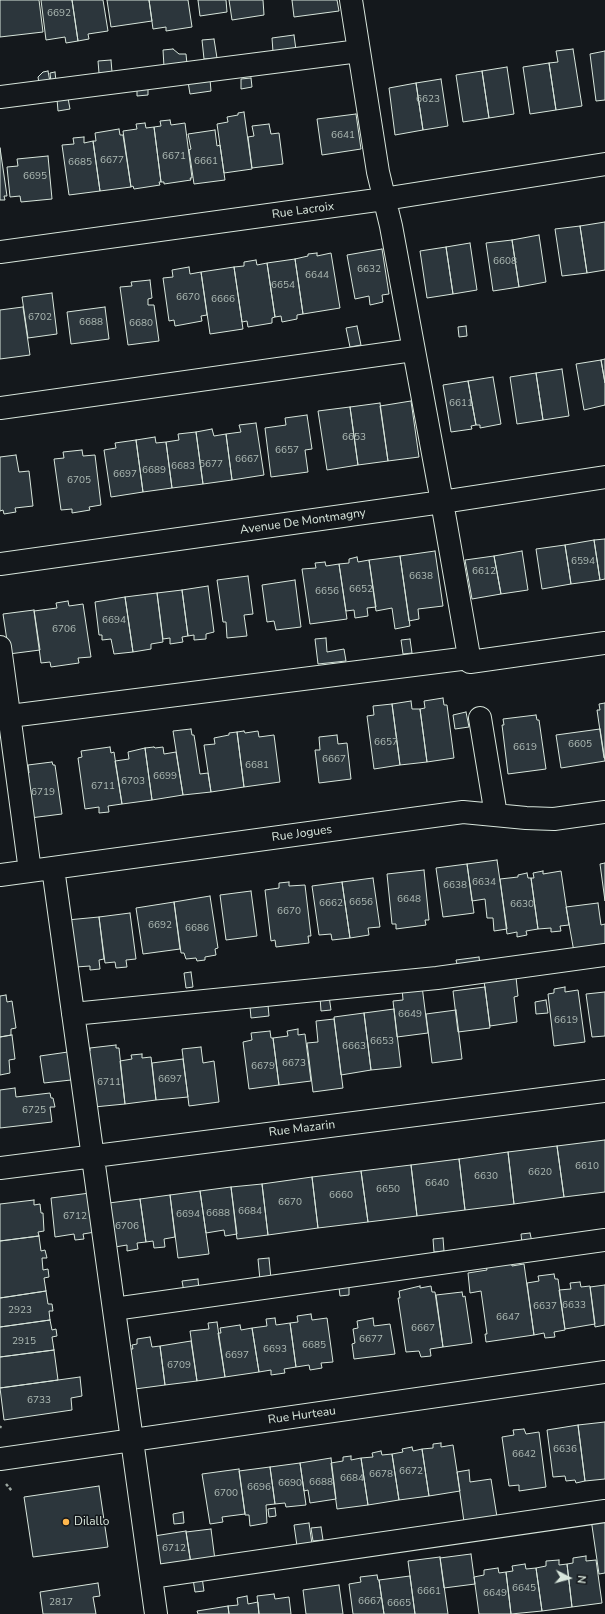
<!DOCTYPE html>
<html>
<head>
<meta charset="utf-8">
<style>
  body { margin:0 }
  #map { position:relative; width:605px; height:1614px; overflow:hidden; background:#14181c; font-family:"Nunito Sans",sans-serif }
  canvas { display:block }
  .north { position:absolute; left:549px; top:1558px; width:40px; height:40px; -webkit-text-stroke:3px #14181c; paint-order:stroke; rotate:96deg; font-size:11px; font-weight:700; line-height:16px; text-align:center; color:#d8e6dc }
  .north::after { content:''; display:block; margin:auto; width:14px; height:18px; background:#d8e6dc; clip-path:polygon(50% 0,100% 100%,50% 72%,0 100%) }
</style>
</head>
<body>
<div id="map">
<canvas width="605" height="1614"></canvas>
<div class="north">N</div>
</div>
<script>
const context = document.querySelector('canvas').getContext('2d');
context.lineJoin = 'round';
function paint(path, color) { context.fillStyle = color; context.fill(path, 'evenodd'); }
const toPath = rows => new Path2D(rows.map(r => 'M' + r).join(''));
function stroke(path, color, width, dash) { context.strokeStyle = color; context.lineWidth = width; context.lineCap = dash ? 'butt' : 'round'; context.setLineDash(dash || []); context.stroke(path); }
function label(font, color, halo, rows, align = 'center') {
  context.font = font + ' "Nunito Sans",sans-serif'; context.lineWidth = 3; context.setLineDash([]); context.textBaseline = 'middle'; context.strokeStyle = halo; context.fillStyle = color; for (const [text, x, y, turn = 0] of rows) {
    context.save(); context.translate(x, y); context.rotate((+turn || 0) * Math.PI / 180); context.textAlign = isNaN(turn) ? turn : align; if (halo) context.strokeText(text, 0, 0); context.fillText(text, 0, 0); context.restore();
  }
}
const building = toPath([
  [0,0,39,0,43,32,0,37,0,0],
  [41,0,72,0,78,41,66,43,65,37,46,40,41,0],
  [72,0,103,0,108,31,88,34,89,39,78,41,72,0],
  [107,0,149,0,152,21,111,27,107,0],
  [149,0,188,0,192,27,166,31,166,27,153,29,149,0],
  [198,0,226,0,227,12,200,16,198,0],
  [229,0,263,0,264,15,232,20,229,0],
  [292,0,337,0,339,11,294,17,292,0],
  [294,35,296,50,273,52,272,38,294,35],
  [214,39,217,58,204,59,202,40,214,39],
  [173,49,179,54,186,54,187,64,164,67,163,50,173,49],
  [573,49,582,106,556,110,549,63,558,62,556,51,573,49],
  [605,51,605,100,596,101,590,54,605,51],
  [111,60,112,72,99,73,98,61,111,60],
  [549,63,556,110,530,114,523,67,549,63],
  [507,67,514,114,489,118,482,71,507,67],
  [48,71,50,82,39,83,38,77,43,72,48,71],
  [482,71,489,118,463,122,456,75,482,71],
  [55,72,56,81,51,82,50,73,55,72],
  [251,78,252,87,241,89,241,79,251,78],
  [210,79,211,91,190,94,188,82,210,79],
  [441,79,448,126,423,130,416,83,441,79],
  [416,83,423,130,395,135,389,88,416,83],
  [148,88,148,95,137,96,137,89,148,88],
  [68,98,70,109,58,111,57,99,68,98],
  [244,112,252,169,224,173,217,124,228,122,227,117,238,115,238,113,244,112],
  [356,114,361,149,322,155,317,119,356,114],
  [170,120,171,125,185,123,192,178,190,178,191,180,164,184,164,182,161,182,154,127,161,126,160,121,170,120],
  [145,123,146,128,154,127,161,182,159,182,160,185,134,189,133,186,131,187,123,131,137,129,136,124,145,123],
  [269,124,271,134,279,133,283,164,252,168,248,137,254,136,252,126,269,124],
  [119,129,120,135,123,135,131,187,100,191,93,141,96,141,95,133,119,129],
  [215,130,217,146,220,145,225,180,194,184,189,150,191,149,188,134,215,130],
  [84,137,84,143,93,141,100,191,69,195,62,145,74,144,73,138,84,137],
  [0,148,7,196,4,196,5,200,0,200,0,148],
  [48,156,52,199,21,202,20,196,10,197,7,167,18,166,17,159,48,156],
  [605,222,605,270,587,273,580,226,605,222],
  [580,226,587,273,562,276,555,229,580,226],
  [539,235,546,282,519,287,512,240,539,235],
  [512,240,519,287,493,291,486,243,512,240],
  [470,243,477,290,453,294,446,247,470,243],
  [446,247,453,294,427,298,420,251,446,247],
  [382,249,389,294,382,295,383,302,370,305,369,296,355,299,347,255,382,249],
  [317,253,317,256,331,253,340,308,303,314,295,259,308,256,308,254,317,253],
  [295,259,303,314,297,315,297,319,282,322,281,316,275,317,267,263,295,259],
  [256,260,257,265,267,263,275,317,272,318,272,323,248,327,247,321,242,322,234,267,244,266,244,262,256,260],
  [189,267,190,274,201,272,207,315,201,316,202,321,175,326,174,320,169,321,163,278,173,277,172,270,189,267],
  [234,267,243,329,210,334,201,272,234,267],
  [150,280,152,298,148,299,148,305,154,305,159,341,128,345,120,287,132,286,131,282,150,280],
  [52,293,57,334,28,338,22,297,52,293],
  [23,307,30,355,0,359,0,310,23,307],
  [105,307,109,339,71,344,67,312,105,307],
  [357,326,361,345,350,347,346,328,357,326],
  [466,326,467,336,459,337,458,327,466,326],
  [605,359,605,383,601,360,605,359],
  [601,360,605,383,605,405,584,410,576,364,601,360],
  [562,369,569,416,543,420,536,373,562,369],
  [536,373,543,420,517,424,510,377,536,373],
  [493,377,501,424,480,428,480,425,476,425,468,381,493,377],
  [468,381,476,425,471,426,472,429,451,432,443,385,468,381],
  [411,401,419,457,388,461,380,406,411,401],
  [380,403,388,461,358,465,350,407,380,403],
  [350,407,358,465,327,470,318,411,350,407],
  [307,415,312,449,305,450,308,472,271,477,265,428,286,425,285,418,307,415],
  [256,423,264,475,232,480,226,434,241,432,239,425,256,423],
  [212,429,214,436,226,434,232,480,203,484,196,432,212,429],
  [196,432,203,484,172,488,166,442,179,440,178,434,196,432],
  [155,437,156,443,166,442,172,488,143,492,136,440,155,437],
  [136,440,143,492,111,497,104,450,116,448,115,443,136,440],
  [82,450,83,456,95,455,101,505,89,507,90,510,72,513,72,509,61,510,54,459,64,458,63,452,82,450],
  [16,455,19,472,29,471,33,506,15,508,16,512,4,514,3,510,0,511,0,457,16,455],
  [605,539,605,579,600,580,594,540,605,539],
  [594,540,600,580,571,584,565,545,594,540],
  [565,545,571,584,542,589,536,549,565,545],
  [435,551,443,606,418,609,419,619,409,621,400,556,435,551],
  [522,551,528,590,501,594,494,556,522,551],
  [400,556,410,626,395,629,392,608,376,611,369,560,400,556],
  [494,556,501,594,472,599,465,560,494,556],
  [357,557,358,562,369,560,376,607,367,608,368,616,355,618,354,610,346,611,339,564,349,563,349,559,357,557],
  [325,562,326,566,339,564,347,619,310,624,302,569,316,568,315,563,325,562],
  [248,576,253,614,244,615,247,636,227,638,226,622,223,622,217,580,248,576],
  [295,580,301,627,276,630,274,621,267,622,262,585,295,580],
  [208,586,214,632,206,634,206,639,194,640,194,635,188,636,182,590,208,586],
  [182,590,188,636,182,637,183,642,170,644,170,638,163,639,157,593,182,590],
  [157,593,163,642,151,644,151,649,133,652,125,597,157,593],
  [125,597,133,652,114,654,111,639,102,640,102,635,99,635,95,602,125,597],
  [68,601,69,606,83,604,91,657,78,658,79,663,51,667,50,662,41,663,34,611,57,608,56,603,68,601],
  [34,610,40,650,9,654,3,614,34,610],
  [326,638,327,652,344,649,346,661,318,664,315,639,326,638],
  [410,639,412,653,403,654,401,640,410,639],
  [443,698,444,705,447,705,454,758,427,762,420,709,425,708,424,701,443,698],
  [411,701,412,709,420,709,427,762,400,765,392,704,411,701],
  [605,703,605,758,604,758,597,710,600,710,599,704,605,703],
  [392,704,400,765,374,769,367,716,374,715,373,706,392,704],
  [466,712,469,727,455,729,453,715,466,712],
  [536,715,537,720,539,720,546,769,508,774,502,725,504,725,503,719,536,715],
  [191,729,192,735,194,735,200,774,208,773,211,792,183,795,173,731,191,729],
  [600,729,605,761,561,768,556,735,600,729],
  [244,731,245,733,258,731,259,737,274,735,280,782,244,787,237,732,244,731],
  [237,732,244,787,211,792,204,745,215,744,214,738,229,735,229,733,237,732],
  [337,735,338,744,347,743,351,779,319,783,315,750,320,750,319,737,337,735],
  [110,747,111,753,114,752,122,804,108,806,109,812,99,813,99,807,85,809,78,758,82,757,81,751,110,747],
  [154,747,155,748,163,747,164,754,176,752,183,795,152,800,145,748,154,747],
  [145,748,152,800,122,804,115,761,129,759,128,752,145,748],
  [52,762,53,765,55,765,62,814,30,818,25,774,29,773,28,765,52,762],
  [497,860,507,929,494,931,493,918,487,918,485,899,472,901,467,864,497,860],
  [605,863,605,901,600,864,605,863],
  [467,864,474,913,443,917,436,868,467,864],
  [424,870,429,920,425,920,426,925,396,929,396,924,392,924,387,874,424,870],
  [543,871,543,874,561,871,569,925,560,926,561,931,551,932,551,928,538,929,531,878,534,878,533,873,543,871],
  [527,873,528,878,531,878,538,929,526,931,527,935,517,937,517,932,507,934,500,879,518,877,518,875,527,873],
  [373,878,380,927,368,928,369,935,350,938,342,882,373,878],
  [289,882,289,886,305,885,311,936,308,936,309,943,276,947,275,940,271,941,265,890,279,888,279,883,289,882],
  [342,882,350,938,332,940,331,934,319,935,312,886,342,882],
  [251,891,257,936,226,940,220,895,251,891],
  [210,896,218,948,215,949,216,955,205,957,205,960,197,961,196,958,186,959,184,953,181,953,174,902,210,896],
  [174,902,180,949,143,954,136,908,174,902],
  [598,903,601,925,605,924,605,948,574,952,566,907,598,903],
  [130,913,136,959,126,960,127,967,116,968,115,962,105,963,99,917,130,913],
  [99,917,104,959,99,960,100,969,90,970,90,966,76,967,67,920,99,917],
  [479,957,480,964,458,968,456,960,479,957],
  [191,972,193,987,186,988,184,973,191,972],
  [516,977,518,996,514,997,517,1022,490,1026,484,981,516,977],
  [422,986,428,1033,397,1037,393,1001,403,1000,402,988,422,986],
  [485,987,490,1028,458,1032,453,991,485,987],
  [565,987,565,992,578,990,585,1042,554,1046,548,994,554,993,554,989,565,987],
  [605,992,605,1036,592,1037,586,994,605,992],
  [6,995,7,1002,12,1001,16,1028,11,1029,11,1035,0,1037,0,996,6,995],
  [329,996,331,1010,321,1011,320,997,329,996],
  [546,1000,548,1013,536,1014,535,1002,546,1000],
  [268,1005,269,1016,251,1018,250,1007,268,1005],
  [394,1009,401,1067,371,1070,364,1013,394,1009],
  [456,1010,462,1059,432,1063,426,1014,456,1010],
  [364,1013,371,1070,341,1075,334,1017,364,1013],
  [334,1019,343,1088,313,1092,307,1043,318,1042,316,1021,334,1019],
  [298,1029,298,1035,305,1034,311,1081,279,1085,273,1038,288,1036,287,1031,298,1029],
  [270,1031,271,1038,273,1038,279,1085,249,1089,243,1042,252,1040,251,1033,270,1031],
  [12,1035,15,1059,9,1060,10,1073,0,1075,0,1037,12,1035],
  [116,1045,116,1048,119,1048,125,1104,94,1107,88,1051,90,1051,90,1048,116,1045],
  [201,1047,203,1063,214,1061,219,1102,189,1106,182,1049,201,1047],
  [68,1052,71,1080,44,1083,40,1056,68,1052],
  [142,1054,142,1058,151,1057,156,1100,125,1104,120,1061,132,1059,131,1055,142,1054],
  [183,1059,188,1097,156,1100,152,1063,183,1059],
  [15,1088,16,1097,50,1093,51,1098,53,1098,55,1107,50,1107,52,1122,0,1128,0,1090,15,1088],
  [605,1140,605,1192,564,1197,557,1146,605,1140],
  [557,1146,564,1197,514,1204,508,1152,557,1146],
  [508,1152,514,1204,465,1210,459,1159,508,1152],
  [459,1159,465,1210,417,1216,411,1165,459,1159],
  [411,1165,417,1216,368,1222,361,1171,411,1165],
  [361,1171,368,1222,318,1228,312,1177,361,1171],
  [312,1177,318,1228,268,1235,262,1184,312,1177],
  [262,1184,268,1235,237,1239,231,1187,262,1184],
  [231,1187,237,1234,225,1236,224,1230,206,1233,200,1191,231,1187],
  [200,1191,209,1254,178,1258,170,1195,200,1191],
  [90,1193,95,1232,83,1234,84,1239,75,1240,74,1234,55,1237,51,1198,90,1193],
  [170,1195,175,1237,164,1239,165,1247,154,1248,153,1241,146,1242,140,1199,170,1195],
  [140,1199,146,1242,137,1243,138,1249,127,1251,127,1245,115,1247,109,1203,140,1199],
  [34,1200,34,1205,40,1204,41,1213,43,1213,44,1231,38,1232,39,1236,0,1241,0,1204,34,1200],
  [530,1233,532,1242,522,1243,521,1234,530,1233],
  [39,1236,41,1251,45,1250,47,1258,42,1258,43,1270,48,1269,49,1277,44,1278,46,1291,0,1298,0,1241,39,1236],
  [443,1238,444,1251,434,1252,433,1239,443,1238],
  [269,1258,271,1279,260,1280,258,1259,269,1258],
  [511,1262,512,1266,524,1264,534,1335,486,1342,485,1334,487,1334,481,1291,470,1293,468,1273,487,1270,486,1265,511,1262],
  [554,1274,555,1279,558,1279,565,1330,554,1332,555,1337,545,1338,544,1333,534,1335,527,1283,539,1281,538,1276,554,1274],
  [198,1279,199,1290,184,1292,182,1281,198,1279],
  [580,1282,581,1287,590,1286,595,1324,565,1329,559,1290,571,1289,570,1283,580,1282],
  [605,1285,605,1325,595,1327,590,1287,605,1285],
  [420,1286,420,1288,431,1286,432,1292,435,1292,443,1347,430,1349,431,1356,421,1357,419,1351,406,1352,398,1298,400,1298,399,1291,420,1286],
  [349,1287,349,1295,340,1296,339,1288,349,1287],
  [46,1291,48,1304,52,1304,53,1311,49,1311,50,1320,0,1327,0,1298,46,1291],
  [462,1292,463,1297,465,1296,472,1343,443,1347,436,1295,462,1292],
  [311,1314,312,1320,327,1318,333,1362,321,1363,322,1368,310,1370,309,1365,296,1367,290,1323,298,1322,297,1316,311,1314],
  [275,1318,276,1325,290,1323,296,1367,284,1369,285,1373,271,1375,271,1370,259,1372,252,1328,267,1326,266,1319,275,1318],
  [373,1318,374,1326,390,1324,395,1354,354,1359,352,1344,355,1343,353,1329,358,1328,357,1321,373,1318],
  [50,1320,52,1330,56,1329,57,1336,52,1337,54,1350,0,1357,0,1327,50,1320],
  [217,1322,225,1377,197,1381,190,1331,209,1329,208,1323,217,1322],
  [240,1325,241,1330,252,1328,259,1372,225,1377,218,1333,221,1333,220,1328,240,1325],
  [150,1337,152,1347,160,1346,165,1385,135,1389,130,1349,133,1349,132,1345,137,1344,137,1339,150,1337],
  [191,1341,197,1381,165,1385,160,1346,191,1341],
  [54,1350,58,1380,0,1388,0,1357,54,1350],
  [80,1377,82,1396,71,1398,72,1410,4,1420,0,1388,80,1377],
  [605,1422,605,1479,585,1481,578,1425,605,1422],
  [578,1425,585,1481,576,1483,575,1480,566,1481,565,1476,553,1477,547,1430,578,1425],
  [524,1429,526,1434,539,1432,546,1487,519,1491,519,1485,509,1486,502,1437,514,1435,513,1430,524,1429],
  [441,1443,441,1447,453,1445,460,1491,429,1496,422,1449,433,1448,433,1444,441,1443],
  [412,1447,413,1451,422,1449,429,1496,399,1500,392,1454,403,1452,402,1449,412,1447],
  [381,1451,382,1455,392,1454,399,1500,368,1505,361,1458,373,1457,372,1453,381,1451],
  [351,1456,351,1460,361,1458,368,1505,337,1509,331,1463,343,1461,343,1457,351,1456],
  [331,1458,336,1499,310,1503,308,1490,304,1491,300,1463,331,1458],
  [300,1463,306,1505,286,1507,285,1503,275,1504,270,1467,300,1463],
  [270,1467,275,1504,266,1505,267,1523,250,1526,249,1515,245,1515,245,1514,239,1471,270,1467],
  [239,1469,245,1514,222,1517,223,1522,210,1524,202,1474,239,1469],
  [469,1470,470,1482,491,1479,497,1517,464,1522,457,1472,469,1470],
  [99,1486,108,1547,33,1557,24,1497,99,1486],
  [275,1508,276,1516,269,1517,268,1509,275,1508],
  [183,1512,184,1523,174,1524,173,1514,183,1512],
  [605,1518,605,1573,599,1574,591,1519,605,1518],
  [309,1523,312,1544,297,1546,294,1525,309,1523],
  [321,1527,323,1540,313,1541,311,1528,321,1527],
  [211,1529,215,1560,191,1564,186,1532,211,1529],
  [186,1531,191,1564,159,1568,154,1536,186,1531],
  [471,1554,475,1584,444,1588,440,1558,471,1554],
  [586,1556,586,1561,596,1560,602,1603,572,1607,567,1564,573,1563,573,1558,586,1556],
  [440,1557,448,1614,415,1614,408,1561,440,1557],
  [559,1560,559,1565,567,1564,572,1607,542,1611,536,1568,546,1566,546,1561,559,1560],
  [525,1564,526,1569,536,1568,542,1611,511,1614,506,1572,513,1571,512,1566,525,1564],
  [498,1568,499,1573,506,1572,511,1614,479,1614,474,1577,484,1575,484,1570,498,1568],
  [377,1575,378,1580,379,1580,384,1614,353,1614,349,1584,361,1582,360,1577,377,1575],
  [410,1576,415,1614,384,1614,379,1580,410,1576],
  [202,1577,204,1591,195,1592,193,1579,202,1577],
  [98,1583,100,1596,93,1597,96,1614,43,1614,40,1592,98,1583],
  [339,1585,343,1614,306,1614,303,1590,339,1585],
  [274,1594,275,1599,289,1597,291,1614,259,1614,257,1596,274,1594],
  [247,1596,248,1604,258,1602,259,1614,229,1614,228,1606,238,1605,237,1598,247,1596],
  [228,1606,229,1614,198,1614,197,1611,228,1606]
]);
const path = toPath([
  [0,1428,1,1426],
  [6,1484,12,1491]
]);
const minor = toPath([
  [351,0,378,172,391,226,442,502,470,662,605,643],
  [0,97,359,51],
  [0,252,384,199,605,164],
  [0,408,413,350],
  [0,564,442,502,605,477],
  [0,647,30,871],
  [10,716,469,658],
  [480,718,496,815],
  [53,868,156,1614],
  [0,875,463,812,526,818,554,819,605,812],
  [73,1014,437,978,605,955],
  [0,1168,605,1091],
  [114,1309,605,1240],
  [0,1459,605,1372],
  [151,1577,605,1511]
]);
const markers = [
  [66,1522,4,"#ffb74d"]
];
const numberNames = [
  ["6692",59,14],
  ["6623",428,100],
  ["6641",343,136],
  ["6671",174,157],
  ["6677",112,161],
  ["6661",206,162],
  ["6685",80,163],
  ["6695",35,177],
  ["6608",505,262],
  ["6632",369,270],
  ["6644",317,276],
  ["6654",283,286],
  ["6670",188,298],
  ["6666",223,300],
  ["6702",40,318],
  ["6688",91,323],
  ["6680",141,324],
  ["6611",461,404],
  ["6653",354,438],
  ["6657",287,451],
  ["6667",247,460],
  ["6677",211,465],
  ["6683",183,467],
  ["6689",154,471],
  ["6697",125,475],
  ["6705",79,481],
  ["6594",583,562],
  ["6612",484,572],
  ["6638",421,577],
  ["6652",361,590],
  ["6656",327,592],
  ["6694",114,621],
  ["6706",64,630],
  ["6657",386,743],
  ["6605",580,745],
  ["6619",525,748],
  ["6667",334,760],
  ["6681",257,766],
  ["6699",165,777],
  ["6703",133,782],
  ["6711",103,787],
  ["6719",43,793],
  ["6634",484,883],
  ["6638",455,886],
  ["6648",409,900],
  ["6656",361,903],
  ["6662",331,904],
  ["6630",522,905],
  ["6670",289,912],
  ["6692",160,926],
  ["6686",197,929],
  ["6649",410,1015],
  ["6619",566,1021],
  ["6653",382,1042],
  ["6663",354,1047],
  ["6673",294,1064],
  ["6679",263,1067],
  ["6697",170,1080],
  ["6711",109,1083],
  ["6725",34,1111],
  ["6610",587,1167],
  ["6620",540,1173],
  ["6630",486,1177],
  ["6640",437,1184],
  ["6650",388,1190],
  ["6660",341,1196],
  ["6670",290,1203],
  ["6684",250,1212],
  ["6688",218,1214],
  ["6694",188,1215],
  ["6712",75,1217],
  ["6706",127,1227],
  ["6633",574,1306],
  ["6637",545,1307],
  ["2923",20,1311],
  ["6647",508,1318],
  ["6667",423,1329],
  ["6677",371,1340],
  ["2915",24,1342],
  ["6685",314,1346],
  ["6693",275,1350],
  ["6697",237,1356],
  ["6709",179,1366],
  ["6733",39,1401],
  ["6636",565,1450],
  ["6642",524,1455],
  ["6672",411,1472],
  ["6678",381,1475],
  ["6684",352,1479],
  ["6688",321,1483],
  ["6690",290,1484],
  ["6696",259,1488],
  ["6700",226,1494],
  ["6712",174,1549],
  ["6645",524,1589],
  ["6661",429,1592],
  ["6649",495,1594],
  ["6667",370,1602],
  ["2817",61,1603],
  ["6665",399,1604]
];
const streetNames = [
  ["Rue Lacroix",303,211,-8],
  ["Avenue De Montmagny",303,522,-8],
  ["Rue Jogues",302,834,-8],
  ["Rue Mazarin",302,1129,-7],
  ["Rue Hurteau",302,1416,-8]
];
const poiNames = [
  ["Dilallo",74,1522]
];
paint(building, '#2c363c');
stroke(building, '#d8e6dc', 1);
stroke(minor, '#d8e6dc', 24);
stroke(path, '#9da8a2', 2.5, [3, 2]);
stroke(minor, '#14181c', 22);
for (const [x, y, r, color] of markers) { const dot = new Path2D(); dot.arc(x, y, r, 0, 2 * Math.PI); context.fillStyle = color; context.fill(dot); stroke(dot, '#14181c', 1.5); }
label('10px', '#adbab4', null, numberNames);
label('12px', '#d8e6dc', '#14181c', streetNames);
label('12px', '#d8e6dc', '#14181c', poiNames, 'left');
</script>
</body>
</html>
